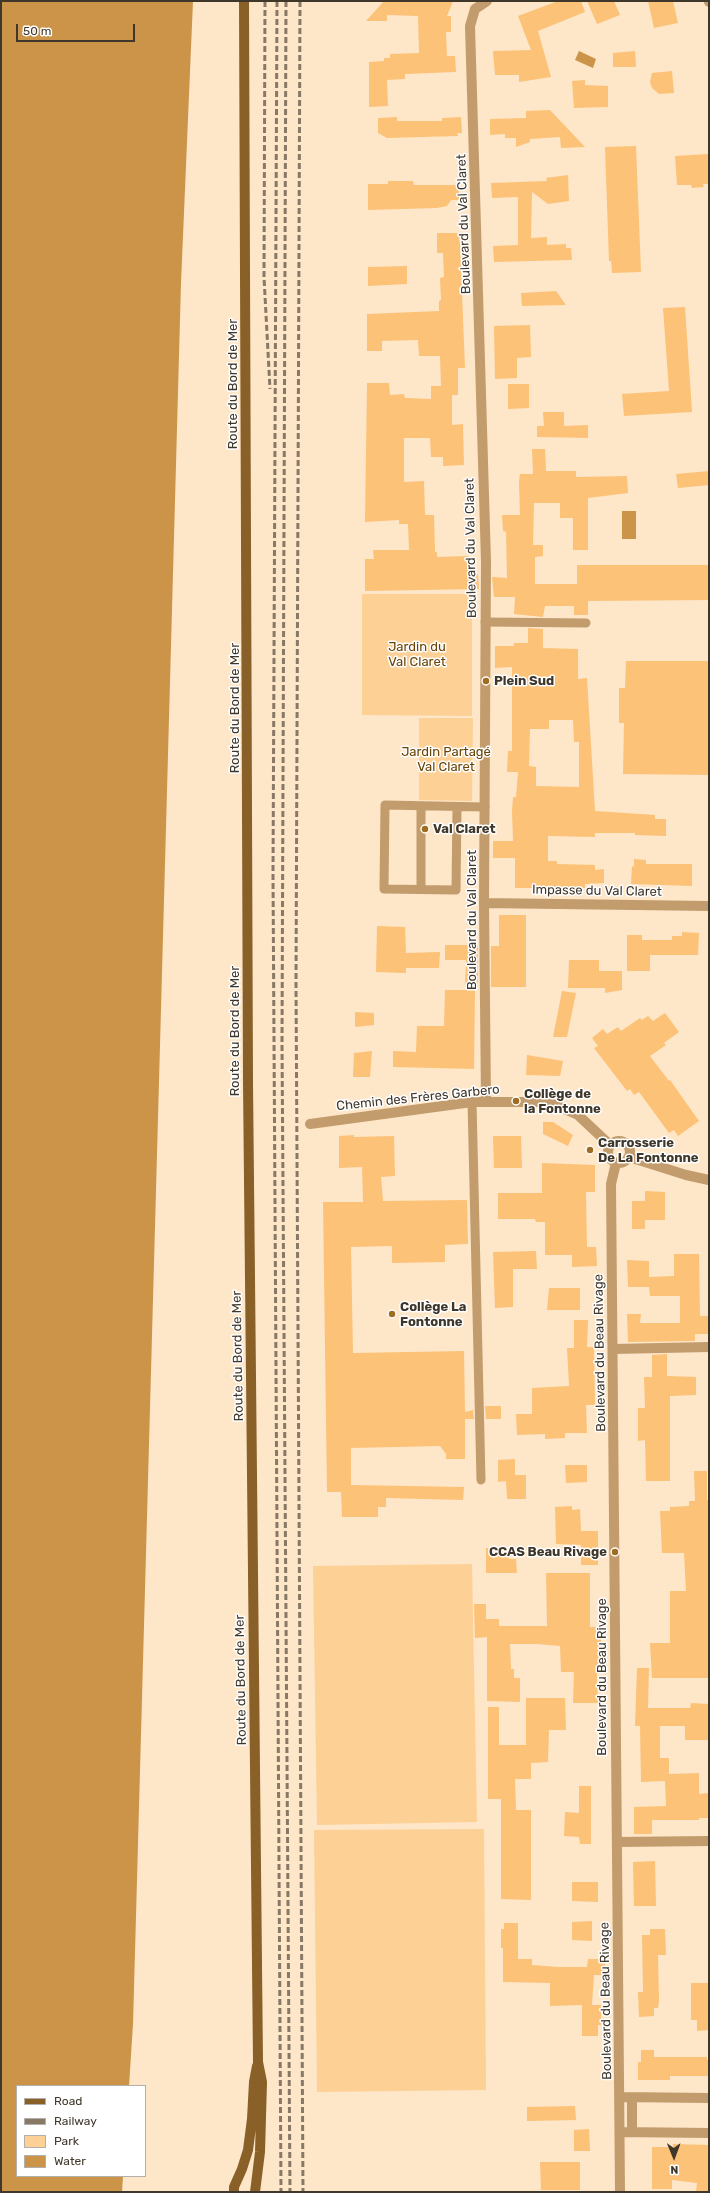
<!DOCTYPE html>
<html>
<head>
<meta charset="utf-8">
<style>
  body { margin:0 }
  #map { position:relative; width:710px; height:2193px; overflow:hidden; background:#fee6c9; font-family:Rubik,sans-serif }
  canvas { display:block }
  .frame { position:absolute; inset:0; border:2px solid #40372b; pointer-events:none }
  .legend { position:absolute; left:16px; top:2085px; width:130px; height:92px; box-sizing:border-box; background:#fff; border:1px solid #b3afaa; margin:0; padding:5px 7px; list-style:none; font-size:12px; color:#40372b }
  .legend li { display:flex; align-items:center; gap:8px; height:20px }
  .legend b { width:20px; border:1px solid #b3afaa }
  .north { position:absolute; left:654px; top:2137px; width:40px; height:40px; -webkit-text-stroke:3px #fff; paint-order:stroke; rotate:179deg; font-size:11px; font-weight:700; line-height:16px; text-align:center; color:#40372b }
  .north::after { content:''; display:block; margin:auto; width:14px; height:18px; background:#40372b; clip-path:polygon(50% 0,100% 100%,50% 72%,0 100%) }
  .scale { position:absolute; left:16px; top:24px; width:119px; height:18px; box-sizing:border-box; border:2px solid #40372b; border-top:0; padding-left:5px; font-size:12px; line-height:14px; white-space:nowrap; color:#40372b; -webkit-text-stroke:3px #fff; paint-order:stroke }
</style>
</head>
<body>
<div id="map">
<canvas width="710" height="2193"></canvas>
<div class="frame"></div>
<ul class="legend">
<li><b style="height:5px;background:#886028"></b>Road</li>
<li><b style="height:5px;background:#887967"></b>Railway</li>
<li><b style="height:11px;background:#fdd096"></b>Park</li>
<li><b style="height:11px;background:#cb9449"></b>Water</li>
</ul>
<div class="north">N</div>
<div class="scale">50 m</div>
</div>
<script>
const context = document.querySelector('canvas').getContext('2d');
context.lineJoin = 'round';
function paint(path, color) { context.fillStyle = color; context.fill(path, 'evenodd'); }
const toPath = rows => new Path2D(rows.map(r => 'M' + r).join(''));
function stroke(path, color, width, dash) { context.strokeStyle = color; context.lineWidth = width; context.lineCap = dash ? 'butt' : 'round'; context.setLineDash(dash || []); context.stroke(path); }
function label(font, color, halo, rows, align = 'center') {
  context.font = font + ' Rubik,sans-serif'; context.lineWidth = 3; context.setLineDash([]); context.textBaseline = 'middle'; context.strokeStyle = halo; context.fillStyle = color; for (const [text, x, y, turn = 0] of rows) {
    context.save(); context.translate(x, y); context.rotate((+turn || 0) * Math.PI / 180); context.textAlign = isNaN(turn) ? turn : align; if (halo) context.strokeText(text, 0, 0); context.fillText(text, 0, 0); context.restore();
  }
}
const green = toPath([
  [362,594,472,594,472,716,362,715],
  [419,718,473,718,472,801,419,800],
  [472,1564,477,1822,317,1825,313,1566],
  [484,1829,486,2090,317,2092,314,1830]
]);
const water = toPath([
  [1,1,193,1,181,283,133,2024,129,2086,17,2086,17,2176,123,2176,122,2192,1,2192],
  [579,51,596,59,593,68,575,60],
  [622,511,636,511,636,539,622,539]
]);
const building = toPath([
  [384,1,453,1,447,16,451,16,451,32,446,32,447,56,455,56,456,72,405,74,405,79,387,80,388,106,369,107,369,62,384,61,384,58,390,58,390,54,419,53,418,16,387,15,387,21,366,21],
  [558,1,581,1,585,12,538,31,551,77,519,82,519,75,495,75,493,51,531,50,518,16],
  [587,1,614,1,620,15,597,24],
  [648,1,673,1,678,23,654,28],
  [635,51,636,67,613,67,613,53],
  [672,71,674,93,659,94,652,88,650,82,652,73],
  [585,80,585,85,608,86,608,107,574,108,572,81],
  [550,110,585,147,561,148,560,137,530,139,530,142,516,147,516,138,505,138,505,134,490,135,490,119,526,118,526,111],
  [397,117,397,121,442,121,442,118,461,117,462,133,457,133,458,136,387,138,378,133,378,118],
  [636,146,641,272,612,273,611,261,609,261,605,147],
  [709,154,709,184,703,184,704,187,692,188,691,185,677,185,675,156],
  [568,175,569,201,548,204,532,192,531,238,547,237,547,245,566,244,566,248,571,248,572,260,494,262,493,246,518,245,518,197,492,198,491,183,547,181,546,178],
  [388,181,413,181,414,185,459,185,459,200,451,200,447,206,437,208,368,210,368,184,388,184],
  [437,233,458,233,460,244,465,368,458,368,458,395,452,395,452,425,463,424,464,465,443,466,443,457,431,457,430,438,404,438,404,482,424,481,425,515,434,515,435,552,437,552,437,557,468,556,468,574,478,574,479,589,365,591,365,559,374,559,373,550,409,550,408,524,399,524,399,520,365,522,367,383,389,383,390,395,404,394,405,398,431,399,431,386,441,386,440,356,419,356,418,340,382,341,382,351,367,351,367,314,439,311,439,301,441,300,440,278,444,277,443,253,437,253],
  [407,266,407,284,368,286,368,267],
  [556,291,566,305,522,306,521,293],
  [685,307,692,412,624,416,622,394,669,391,663,308],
  [530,325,531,357,517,358,517,378,495,379,494,326],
  [508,384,529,384,529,408,508,409],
  [543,412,564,412,564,426,588,425,588,438,537,437,537,426,544,426],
  [532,449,545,449,546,471,576,471,576,477,627,476,628,493,588,498,588,550,573,550,573,518,560,518,560,503,534,503,533,545,543,545,543,556,535,557,535,584,577,584,577,565,709,565,709,600,588,601,588,615,574,615,574,606,545,606,543,617,514,614,515,597,494,597,492,577,507,578,506,532,503,531,502,515,520,515,519,481,520,474,533,474],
  [709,471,709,485,678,488,676,474],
  [528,628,543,629,543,648,578,649,578,679,587,678,595,811,655,815,655,819,666,819,666,836,635,835,635,833,595,833,595,837,548,836,548,861,557,861,557,864,595,865,595,870,604,869,604,883,585,884,585,888,515,888,515,858,493,858,493,841,513,841,512,811,513,797,516,797,518,772,507,772,508,751,512,751,512,667,495,668,495,646,514,646,514,643,528,643],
  [549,720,573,720,574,742,579,742,579,787,536,786,536,767,529,766,530,729,549,729],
  [626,661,709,661,709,775,623,774,624,723,619,723,619,688,625,688],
  [634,859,646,860,646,864,692,864,692,886,631,884,632,866,634,867],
  [499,915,526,915,526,987,491,987,491,946,499,946],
  [377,926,405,927,406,953,440,952,439,968,406,968,406,973,376,972],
  [682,932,699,933,698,955,650,955,650,971,627,971,627,935,642,935,642,940,672,940,672,936,682,936],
  [445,945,478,945,478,987,465,987,466,960,445,960],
  [569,960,599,960,599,971,622,971,622,990,605,993,605,988,568,988],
  [445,990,475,990,474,1069,393,1067,393,1051,416,1052,417,1026,444,1026],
  [562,991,576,993,567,1037,553,1037],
  [355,1012,374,1013,374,1025,355,1027],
  [665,1013,679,1032,664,1043,666,1045,650,1056,669,1081,670,1080,699,1121,678,1136,674,1130,669,1133,639,1092,634,1095,630,1089,627,1091,594,1048,598,1046,592,1038,603,1029,607,1034,618,1027,621,1031,640,1018,642,1020,648,1016,653,1021],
  [372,1051,370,1077,353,1077,354,1053],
  [527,1055,563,1061,560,1076,526,1075],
  [543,1122,553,1122,573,1135,568,1146,543,1134],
  [354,1135,354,1137,394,1136,395,1176,381,1177,383,1201,467,1200,468,1244,445,1245,445,1262,392,1263,392,1246,351,1247,353,1353,464,1351,465,1412,473,1410,474,1419,465,1419,465,1459,446,1459,446,1454,440,1446,351,1448,351,1485,464,1487,463,1500,386,1498,386,1507,378,1507,378,1517,342,1517,341,1492,327,1492,323,1202,363,1202,362,1167,339,1168,339,1136],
  [493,1136,521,1136,522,1168,494,1168],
  [542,1163,595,1165,595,1192,586,1192,587,1247,596,1247,597,1266,572,1267,572,1255,545,1255,545,1222,536,1222,535,1219,498,1219,498,1193,542,1193],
  [645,1191,665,1192,665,1220,645,1220,645,1229,632,1229,632,1201,645,1201],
  [536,1251,537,1269,513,1269,513,1307,495,1308,493,1252],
  [674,1254,699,1254,700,1316,709,1316,709,1334,695,1334,695,1341,628,1342,627,1314,641,1314,640,1323,680,1323,680,1296,650,1296,649,1287,628,1287,627,1260,649,1261,649,1277,674,1276],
  [549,1288,580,1288,580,1310,547,1310],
  [574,1320,588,1320,587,1347,594,1347,595,1405,586,1405,587,1433,565,1433,565,1438,545,1439,545,1434,517,1435,516,1414,532,1414,532,1388,569,1386,567,1348,574,1348],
  [667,1354,667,1376,696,1377,696,1395,670,1396,670,1481,646,1481,645,1440,638,1441,638,1408,645,1408,644,1377,652,1377,652,1355],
  [485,1406,501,1406,501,1419,486,1419],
  [515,1459,515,1475,526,1475,526,1499,507,1499,506,1481,498,1482,498,1460],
  [565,1465,587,1465,587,1482,566,1483],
  [694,1471,707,1471,707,1500,709,1500,709,1678,652,1678,650,1643,670,1643,670,1591,686,1591,684,1553,662,1553,660,1511,670,1511,670,1507,689,1506,689,1501,695,1501],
  [572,1506,572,1510,580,1509,581,1531,598,1531,598,1565,581,1565,581,1545,556,1544,555,1507],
  [486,1548,509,1548,509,1559,516,1559,517,1573,486,1573],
  [546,1573,590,1573,590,1627,602,1627,601,1645,599,1645,599,1674,597,1674,598,1703,573,1703,574,1672,561,1672,560,1646,537,1644,510,1644,511,1669,514,1669,514,1678,520,1678,520,1702,487,1701,487,1637,475,1638,474,1604,486,1604,486,1619,499,1619,499,1626,547,1626],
  [637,1668,649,1668,648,1708,690,1708,691,1703,709,1704,709,1740,685,1740,685,1726,660,1726,660,1758,669,1758,669,1774,699,1773,699,1794,709,1793,709,1818,699,1818,699,1820,652,1820,652,1834,634,1834,634,1807,666,1806,665,1781,641,1782,640,1726,635,1726],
  [526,1698,565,1698,566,1730,549,1730,548,1762,531,1763,531,1779,515,1779,516,1810,531,1810,531,1900,501,1899,501,1799,488,1799,488,1707,499,1707,499,1745,526,1745],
  [579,1786,591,1786,591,1844,580,1844,579,1837,564,1836,565,1812,579,1813],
  [655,1861,656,1906,634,1906,633,1862],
  [572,1882,598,1882,598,1902,572,1901],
  [592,1921,592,1941,572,1940,572,1922],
  [504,1923,518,1923,518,1959,532,1959,532,1965,558,1967,587,1967,588,1959,605,1959,605,1975,594,1975,592,2005,601,2005,601,2025,598,2025,598,2036,582,2036,582,2005,550,2006,550,1983,503,1982,503,1948,501,1948,501,1929,504,1929],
  [650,1929,665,1929,666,1955,658,1955,659,2001,658,2008,654,2008,654,2016,639,2017,638,1992,643,1992,642,1935,650,1935],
  [691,1983,709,1983,709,2030,697,2031,697,2020,691,2020],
  [641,2050,654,2050,654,2057,707,2057,707,2060,709,2060,709,2076,670,2076,670,2080,638,2080,638,2062,641,2062],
  [575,2106,576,2120,527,2121,527,2107],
  [589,2129,590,2151,574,2151,574,2130],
  [673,2144,709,2145,709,2192,696,2192,697,2183,672,2180,672,2189,652,2189,652,2147,673,2147],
  [540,2162,580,2162,580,2190,541,2190]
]);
const service = toPath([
  [485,622,586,623],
  [421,806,421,889],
  [457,807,456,890,384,889,385,805,485,807],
  [472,1102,481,1480]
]);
const minor = toPath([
  [709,1,709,2],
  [484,903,709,906],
  [486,1101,484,903,486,562,470,26,475,9,487,1],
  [310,1124,472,1102,549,1102,578,1115,610,1145],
  '608 1152a11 11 0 1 1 22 0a11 11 0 1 1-22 0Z',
  [629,1157,686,1175,709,1180],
  [616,1163,611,1184,620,2192],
  [613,1349,709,1347],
  [617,1842,709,1841],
  [620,2097,709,2098],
  [620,2132,709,2133],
  [632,2132,632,2098]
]);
const primary = toPath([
  [244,1,248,1083,258,2062,262,2082,260,2152,255,2192],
  [234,2192,234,2187,242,2169,248,2150,252,2119,254,2082,257,2066]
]);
const rail = toPath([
  [265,1,264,277,270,389],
  [277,1,273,875,281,2192],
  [286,1,282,1043,290,2192],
  [300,1,296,984,303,2192]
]);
const markers = [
  [486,681,4,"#9f6d22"],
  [425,829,4,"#9f6d22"],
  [516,1101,4,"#9f6d22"],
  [590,1150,4,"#9f6d22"],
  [392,1314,4,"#9f6d22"],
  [615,1552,4,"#9f6d22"]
];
const streetNames = [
  ["Boulevard du Val Claret",464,224,-92],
  ["Route du Bord de Mer",233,384,-90],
  ["Boulevard du Val Claret",471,548,-91],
  ["Route du Bord de Mer",235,708,-90],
  ["Impasse du Val Claret",597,891,1],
  ["Boulevard du Val Claret",472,920,-90],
  ["Route du Bord de Mer",235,1031,-90],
  ["Chemin des Frères Garbero",418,1098,-6],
  ["Boulevard du Beau Rivage",600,1353,-91],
  ["Route du Bord de Mer",238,1356,-91],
  ["Boulevard du Beau Rivage",602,1677,-90],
  ["Route du Bord de Mer",241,1680,-91],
  ["Boulevard du Beau Rivage",606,2001,-91]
];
const parkNames = [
  ["Jardin du",417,647],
  ["Val Claret",417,662],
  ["Jardin Partagé",446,752],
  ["Val Claret",446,767]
];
const poiNames = [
  ["Plein Sud",494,681],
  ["Val Claret",433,829],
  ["Collège de",524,1094],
  ["la Fontonne",524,1109],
  ["Carrosserie",598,1143],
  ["De La Fontonne",598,1158],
  ["Collège La",400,1307],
  ["Fontonne",400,1322],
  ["CCAS Beau Rivage",607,1552,"right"]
];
paint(green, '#fdd096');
paint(water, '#cb9449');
paint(building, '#fcc277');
stroke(service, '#c29c6c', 9);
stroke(minor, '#c29c6c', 10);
stroke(primary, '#886028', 10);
stroke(rail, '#887967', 3, [6, 3]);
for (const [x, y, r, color] of markers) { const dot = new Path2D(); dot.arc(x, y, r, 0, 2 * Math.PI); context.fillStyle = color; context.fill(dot); stroke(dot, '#fff', 1.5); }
label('13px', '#40372b', '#fff', streetNames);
label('13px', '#694406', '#fff', parkNames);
label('bold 13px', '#40372b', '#fff', poiNames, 'left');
</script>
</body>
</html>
